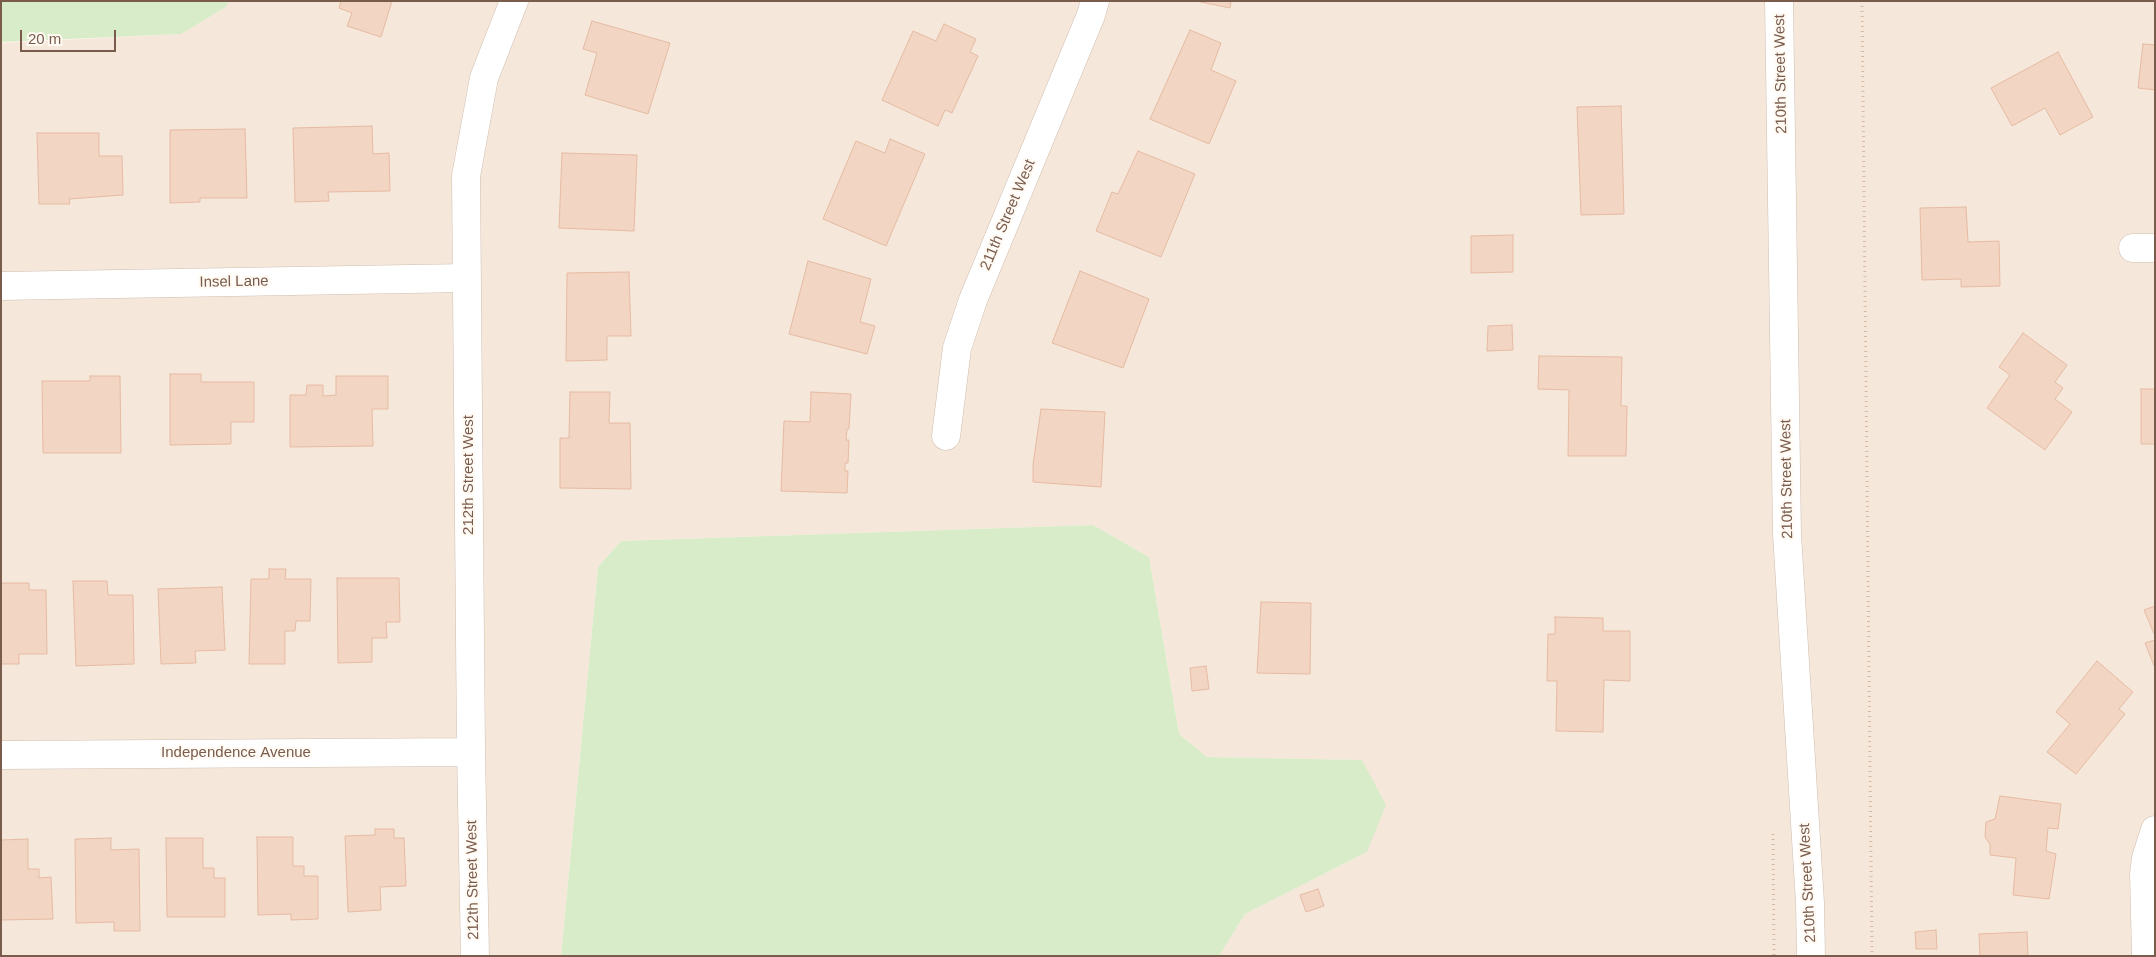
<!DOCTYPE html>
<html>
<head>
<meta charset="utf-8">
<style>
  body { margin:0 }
  #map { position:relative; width:2156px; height:957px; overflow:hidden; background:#fdf6ec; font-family:Helvetica,sans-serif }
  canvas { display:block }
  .frame { position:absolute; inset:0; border:2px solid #7a5c4d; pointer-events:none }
  .scale { position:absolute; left:20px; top:30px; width:96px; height:22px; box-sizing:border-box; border:2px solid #7a5c4d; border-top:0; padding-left:6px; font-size:15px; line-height:18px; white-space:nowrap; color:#7a5c4d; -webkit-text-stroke:4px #fffaf3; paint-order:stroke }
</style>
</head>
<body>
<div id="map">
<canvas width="2156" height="957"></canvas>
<div class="frame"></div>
<div class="scale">20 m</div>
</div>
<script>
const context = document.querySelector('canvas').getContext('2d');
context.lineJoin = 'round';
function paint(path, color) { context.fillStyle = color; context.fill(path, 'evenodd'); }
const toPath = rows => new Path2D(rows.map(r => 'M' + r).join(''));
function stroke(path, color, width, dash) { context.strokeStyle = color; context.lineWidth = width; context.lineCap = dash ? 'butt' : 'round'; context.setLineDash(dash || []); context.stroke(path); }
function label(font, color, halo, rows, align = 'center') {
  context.font = font + ' Helvetica,sans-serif'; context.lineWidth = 4.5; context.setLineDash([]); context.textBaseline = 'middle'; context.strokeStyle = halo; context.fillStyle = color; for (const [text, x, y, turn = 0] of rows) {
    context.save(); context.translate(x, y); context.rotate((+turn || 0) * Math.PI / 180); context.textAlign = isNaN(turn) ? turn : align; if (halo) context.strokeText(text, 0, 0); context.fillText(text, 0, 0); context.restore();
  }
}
const residential = toPath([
  [229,1,2155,1,2155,956,1219,956,1245,914,1367,852,1362,760,1207,757,1179,734,1149,557,1093,525,621,541,598,567,561,956,1,956,1,43,181,34,226,7]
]);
const green = toPath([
  [1,1,229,1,226,7,181,34,1,42],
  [1093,525,1149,557,1179,734,1207,757,1362,760,1386,805,1367,852,1245,914,1219,956,561,956,598,567,621,541]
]);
const building = toPath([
  [341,1,392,1,381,37,347,26,352,13,339,8,341,1],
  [1196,1,1231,1,1230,8,1196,1],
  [592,21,670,43,648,114,585,95,597,53,583,49,592,21],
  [944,24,976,39,970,52,978,56,952,113,945,110,938,126,882,100,913,31,936,41,944,24],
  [1190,30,1221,43,1211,70,1236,81,1209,144,1150,119,1190,30],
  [2143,44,2155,45,2155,90,2138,88,2143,44],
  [2058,52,2093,117,2060,135,2045,108,2012,126,1991,88,2058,52],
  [1621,106,1624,214,1581,215,1577,107,1621,106],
  [372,126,373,154,389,153,390,191,328,192,329,201,295,202,293,128,372,126],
  [245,129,247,198,200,198,200,202,170,203,170,130,245,129],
  [37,133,99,133,99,156,122,156,123,195,69,199,70,204,39,204,37,133],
  [890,139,925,154,886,246,823,219,856,141,885,153,890,139],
  [1138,151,1195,174,1161,257,1096,231,1112,192,1118,194,1138,151],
  [562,153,637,155,634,231,559,228,562,153],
  [1966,207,1968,242,1999,241,2000,286,1961,287,1961,279,1922,280,1920,208,1966,207],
  [1513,235,1513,272,1471,273,1471,236,1513,235],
  [808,261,871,279,860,322,875,326,867,354,789,334,808,261],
  [1080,271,1149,299,1123,368,1052,343,1080,271],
  [629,272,631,336,607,336,607,360,566,361,567,273,629,272],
  [1512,325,1513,350,1487,351,1488,326,1512,325],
  [2023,333,2067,365,2055,382,2063,388,2055,399,2072,412,2045,450,1987,408,2010,375,1999,367,2023,333],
  [1539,356,1622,357,1621,406,1627,406,1626,456,1568,456,1569,390,1538,389,1539,356],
  [170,374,201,374,201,382,254,382,254,422,231,422,231,444,170,445,170,374],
  [90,376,120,376,121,453,43,453,42,381,90,381,90,376],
  [336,376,388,376,388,409,372,409,373,446,290,447,290,395,306,395,307,385,323,385,323,396,336,395,336,376],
  [2141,389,2155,389,2155,444,2141,444,2141,389],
  [570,392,610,392,609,423,630,423,631,489,560,488,560,438,569,438,570,392],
  [811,392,851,394,849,429,847,429,846,440,849,440,848,463,845,463,845,471,848,471,847,493,781,491,784,421,810,422,811,392],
  [1041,409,1105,412,1101,487,1033,482,1033,465,1041,409],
  [269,569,286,569,285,579,311,579,310,621,296,621,295,631,285,631,285,664,249,664,251,579,269,579,269,569],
  [337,578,399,578,400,622,386,622,387,638,372,638,372,662,338,663,337,578],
  [73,581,107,581,108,595,133,595,134,664,76,666,73,581],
  [1,583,29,583,29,590,46,590,47,654,19,654,19,664,1,664,1,583],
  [222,587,225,650,195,651,196,663,161,664,158,589,222,587],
  [1261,602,1311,603,1310,674,1257,673,1261,602],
  [2155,606,2155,636,2144,610,2155,606],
  [1555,617,1603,618,1603,631,1630,631,1630,681,1604,680,1603,732,1556,731,1557,681,1547,681,1548,634,1555,634,1555,617],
  [2155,640,2155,668,2145,643,2155,640],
  [2097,661,2133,692,2119,709,2125,714,2076,774,2047,752,2070,724,2056,712,2097,661],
  [1206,666,1209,689,1192,691,1190,668,1206,666],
  [2000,796,2061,804,2058,829,2048,828,2046,851,2056,854,2049,899,2013,895,2016,858,1990,855,1990,844,1985,837,1986,822,1995,819,2000,796],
  [375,829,394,829,394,838,404,838,406,886,380,887,381,910,348,912,345,836,375,835,375,829],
  [257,837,293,837,293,866,304,866,304,876,318,876,318,919,291,920,291,914,258,915,257,837],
  [111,838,111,850,139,849,140,931,114,931,114,922,76,923,75,839,111,838],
  [166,838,203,838,203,868,214,868,214,878,225,878,225,917,167,917,166,838],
  [28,839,28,869,39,869,39,878,51,877,53,919,1,920,1,840,28,839],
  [1318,889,1324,906,1306,912,1300,895,1318,889],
  [1936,930,1937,949,1916,949,1915,932,1936,930],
  [2027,932,2028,956,1980,956,1979,934,2027,932]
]);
const path = toPath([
  [1862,1,1872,956],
  [1773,834,1774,956]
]);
const minor = toPath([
  [2133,248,2155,248],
  [1,286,467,278],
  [946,436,957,348,973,300,1091,15,1095,1],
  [1,755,471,752],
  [475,956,471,752,466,176,484,78,514,1],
  [2146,956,2144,874,2146,858,2155,830]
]);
const tertiary = toPath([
  [1779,1,1787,534,1810,903,1811,956]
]);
const streetNames = [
  ["210th Street West",1781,74,-91],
  ["211th Street West",1008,215,-67],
  ["Insel Lane",234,282,-1],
  ["212th Street West",469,475,-90],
  ["210th Street West",1787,479,-91],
  ["Independence Avenue",236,753],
  ["212th Street West",473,880,-91],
  ["210th Street West",1808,883,-93]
];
paint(residential, '#f5e8da');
paint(green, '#d8ecc9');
paint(building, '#f3d5c3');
stroke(building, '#e6bba3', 1);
stroke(minor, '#d1beb0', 29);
stroke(tertiary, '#d1beb0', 29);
stroke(path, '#d9b8a5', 3, [1, 4]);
stroke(minor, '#fff', 28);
stroke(tertiary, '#fff', 28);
label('15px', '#7a5c4d', '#fffaf3', streetNames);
</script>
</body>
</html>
